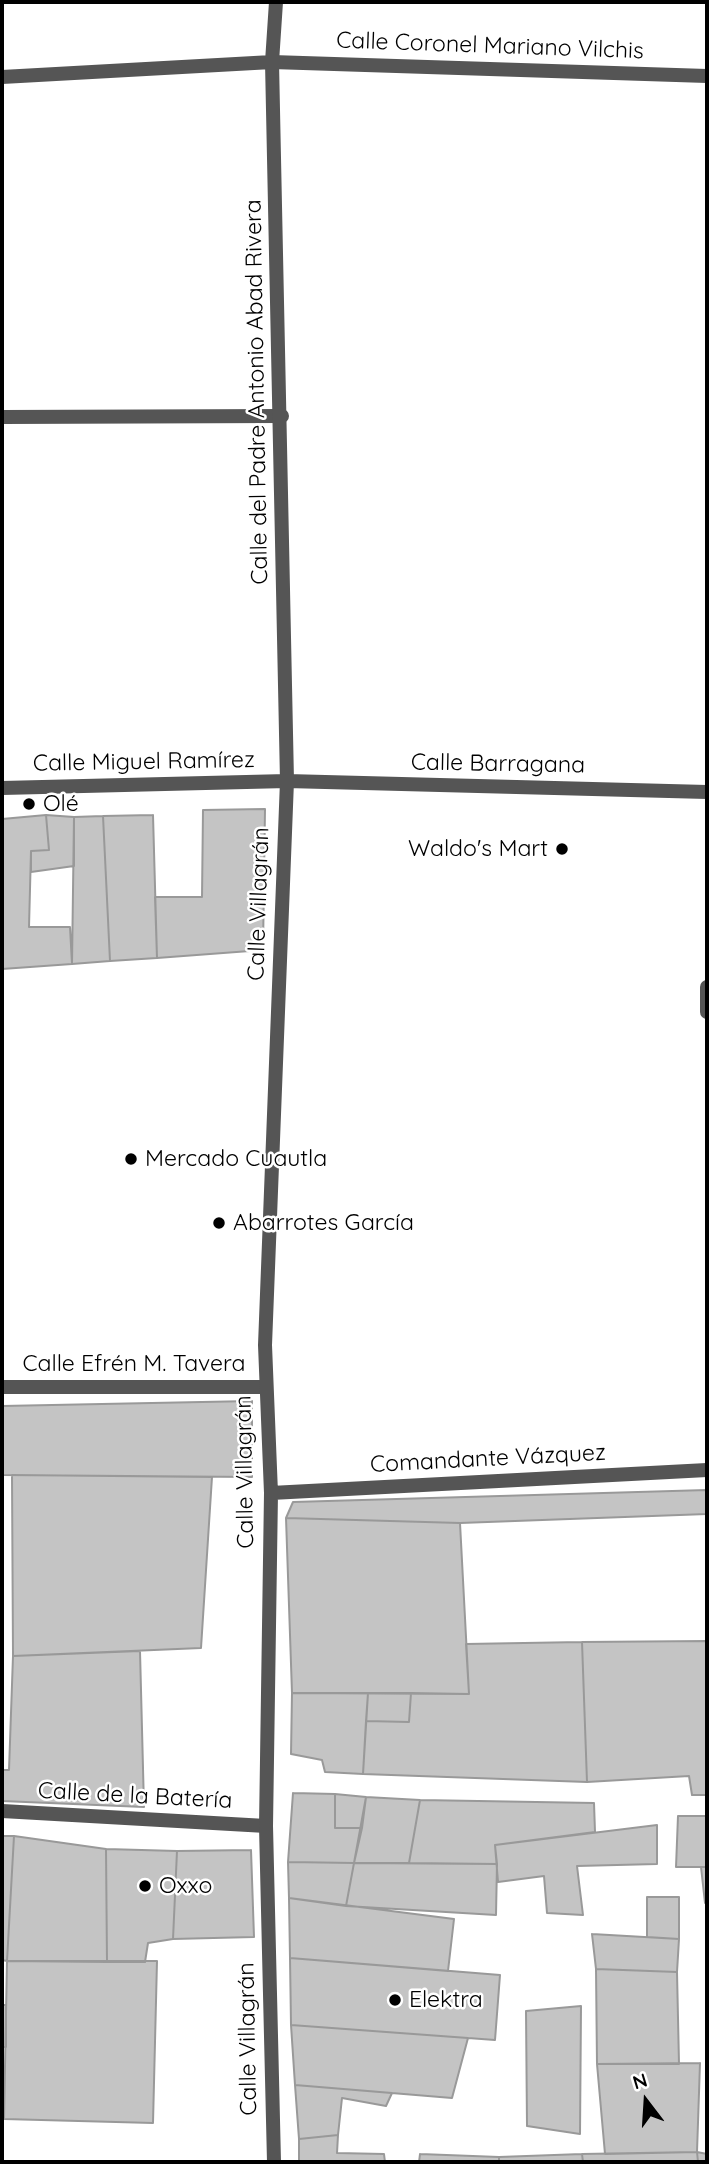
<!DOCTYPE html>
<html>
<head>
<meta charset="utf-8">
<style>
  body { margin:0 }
  #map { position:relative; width:709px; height:2164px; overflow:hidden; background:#fff; font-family:Quicksand,sans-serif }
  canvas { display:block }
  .frame { position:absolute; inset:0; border:4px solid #000; pointer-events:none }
  .north { position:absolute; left:611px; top:2066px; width:70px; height:70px; -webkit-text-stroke:5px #fff; paint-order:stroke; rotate:343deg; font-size:19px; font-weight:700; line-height:28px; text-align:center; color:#000 }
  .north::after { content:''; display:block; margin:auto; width:24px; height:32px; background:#000; clip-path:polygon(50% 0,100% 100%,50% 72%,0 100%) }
</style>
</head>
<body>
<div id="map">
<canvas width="709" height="2164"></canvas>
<div class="frame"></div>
<div class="north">N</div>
</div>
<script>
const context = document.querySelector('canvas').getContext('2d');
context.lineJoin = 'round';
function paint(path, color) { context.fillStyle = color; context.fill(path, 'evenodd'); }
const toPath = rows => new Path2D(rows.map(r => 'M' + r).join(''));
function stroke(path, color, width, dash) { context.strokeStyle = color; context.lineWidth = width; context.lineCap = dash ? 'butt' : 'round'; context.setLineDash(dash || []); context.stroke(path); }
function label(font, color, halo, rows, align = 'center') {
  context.font = font + ' Quicksand,sans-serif'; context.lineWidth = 5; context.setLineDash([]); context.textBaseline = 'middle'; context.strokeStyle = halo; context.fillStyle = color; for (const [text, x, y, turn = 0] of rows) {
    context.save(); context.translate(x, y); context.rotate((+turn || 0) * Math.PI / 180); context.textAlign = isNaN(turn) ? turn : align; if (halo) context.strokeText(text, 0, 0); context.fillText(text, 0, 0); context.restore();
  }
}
const building = toPath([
  [265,809,263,950,157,958,155,897,202,897,203,810,265,809],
  [46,815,49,850,31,851,29,927,70,927,72,964,2,969,2,819,46,815],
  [46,815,74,817,74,866,31,872,31,851,49,850,46,815],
  [153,815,157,958,110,961,103,816,153,815],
  [103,816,110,961,72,964,74,817,103,816],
  [252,1401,252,1477,2,1475,2,1406,252,1401],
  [12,1475,212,1477,201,1648,13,1656,12,1475],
  [707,1490,707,1514,460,1523,286,1518,293,1502,707,1490],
  [286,1518,460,1523,469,1694,292,1693,286,1518],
  [707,1641,707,1795,692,1795,689,1776,587,1782,582,1642,707,1641],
  [582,1642,587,1782,363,1774,366,1721,409,1722,411,1693,469,1694,466,1644,582,1642],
  [140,1651,144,1807,2,1801,2,1770,9,1770,13,1656,140,1651],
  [292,1693,368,1693,363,1774,325,1772,322,1760,291,1754,292,1693],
  [368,1693,411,1693,409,1722,366,1721,368,1693],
  [293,1793,335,1794,335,1828,362,1828,354,1863,288,1862,293,1793],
  [335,1794,366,1797,362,1828,335,1828,335,1794],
  [366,1797,420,1800,409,1863,354,1863,366,1797],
  [420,1800,594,1803,595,1832,495,1845,497,1864,409,1863,420,1800],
  [678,1816,707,1816,707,1867,676,1867,678,1816],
  [657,1825,657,1864,577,1866,583,1915,547,1913,544,1876,498,1882,495,1845,657,1825],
  [2,1836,14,1836,7,1961,2,1960,2,1836],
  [14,1836,106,1849,107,1962,7,1961,14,1836],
  [106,1849,177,1851,173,1939,148,1943,145,1962,107,1962,106,1849],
  [251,1850,254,1937,173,1939,177,1851,251,1850],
  [288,1862,354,1863,346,1906,289,1898,288,1862],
  [354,1863,497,1864,496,1915,346,1906,354,1863],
  [701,1867,707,1867,707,1903,705,1903,701,1867],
  [647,1897,679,1897,679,1939,647,1937,647,1897],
  [289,1898,454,1919,448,1971,290,1958,289,1898],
  [592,1934,679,1939,677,1972,596,1969,592,1934],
  [290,1958,500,1975,495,2040,291,2025,290,1958],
  [7,1961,157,1961,153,2123,4,2119,7,1961],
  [596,1969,677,1972,679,2064,597,2064,596,1969],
  [2,2005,6,2005,6,2047,2,2047,2,2005],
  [581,2006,580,2134,527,2126,526,2011,581,2006],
  [291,2025,468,2038,452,2098,295,2085,291,2025],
  [700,2063,697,2152,605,2154,597,2064,700,2063],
  [295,2085,392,2093,386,2106,342,2098,338,2135,299,2139,295,2085],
  [338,2135,337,2153,384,2154,385,2162,299,2162,299,2139,338,2135],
  [697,2152,698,2162,583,2162,582,2154,697,2152],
  [697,2152,707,2154,707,2162,698,2162,697,2152],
  [420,2154,499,2157,499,2162,419,2162,420,2154],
  [582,2154,583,2162,499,2162,499,2157,582,2154]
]);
const service = toPath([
  [2,1387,266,1387],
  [2,1811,266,1826]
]);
const pedestrian = toPath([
  [2,417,282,416]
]);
const minor = toPath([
  [2,77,272,62,707,76],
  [2,788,287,781,707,792],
  [707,1012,707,987],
  [271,1493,707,1470],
  [274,2162,266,1826,271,1493,265,1345,287,781,272,62,276,2]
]);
const markers = [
  [29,804,7,"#000"],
  [562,849,7,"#000"],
  [131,1159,7,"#000"],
  [219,1223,7,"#000"],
  [145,1886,7,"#000"],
  [395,2000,7,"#000"]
];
const streetNames = [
  ["Calle Coronel Mariano Vilchis",490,46,2],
  ["Calle del Padre Antonio Abad Rivera",257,392,-91],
  ["Calle Miguel Ramírez",144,762,-1],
  ["Calle Barragana",498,764,1],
  ["Calle Villagrán",259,904,-88],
  ["Calle Efrén M. Tavera",134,1364],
  ["Comandante Vázquez",488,1459,-3],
  ["Calle Villagrán",245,1472,-91],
  ["Calle de la Batería",135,1796,3],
  ["Calle Villagrán",248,2039,-91]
];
const poiNames = [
  ["Olé",43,804],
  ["Waldo's Mart",548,849,"right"],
  ["Mercado Cuautla",145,1159],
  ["Abarrotes García",233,1223],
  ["Oxxo",159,1886],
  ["Elektra",409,2000]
];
paint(building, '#c4c4c4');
stroke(building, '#999', 2);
stroke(service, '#555', 14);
stroke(pedestrian, '#555', 14);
stroke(minor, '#555', 14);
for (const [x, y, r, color] of markers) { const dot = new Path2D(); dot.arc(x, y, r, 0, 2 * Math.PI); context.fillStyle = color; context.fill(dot); stroke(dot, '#fff', 2.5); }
label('23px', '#000', '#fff', streetNames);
label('23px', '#000', '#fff', poiNames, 'left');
</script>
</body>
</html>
